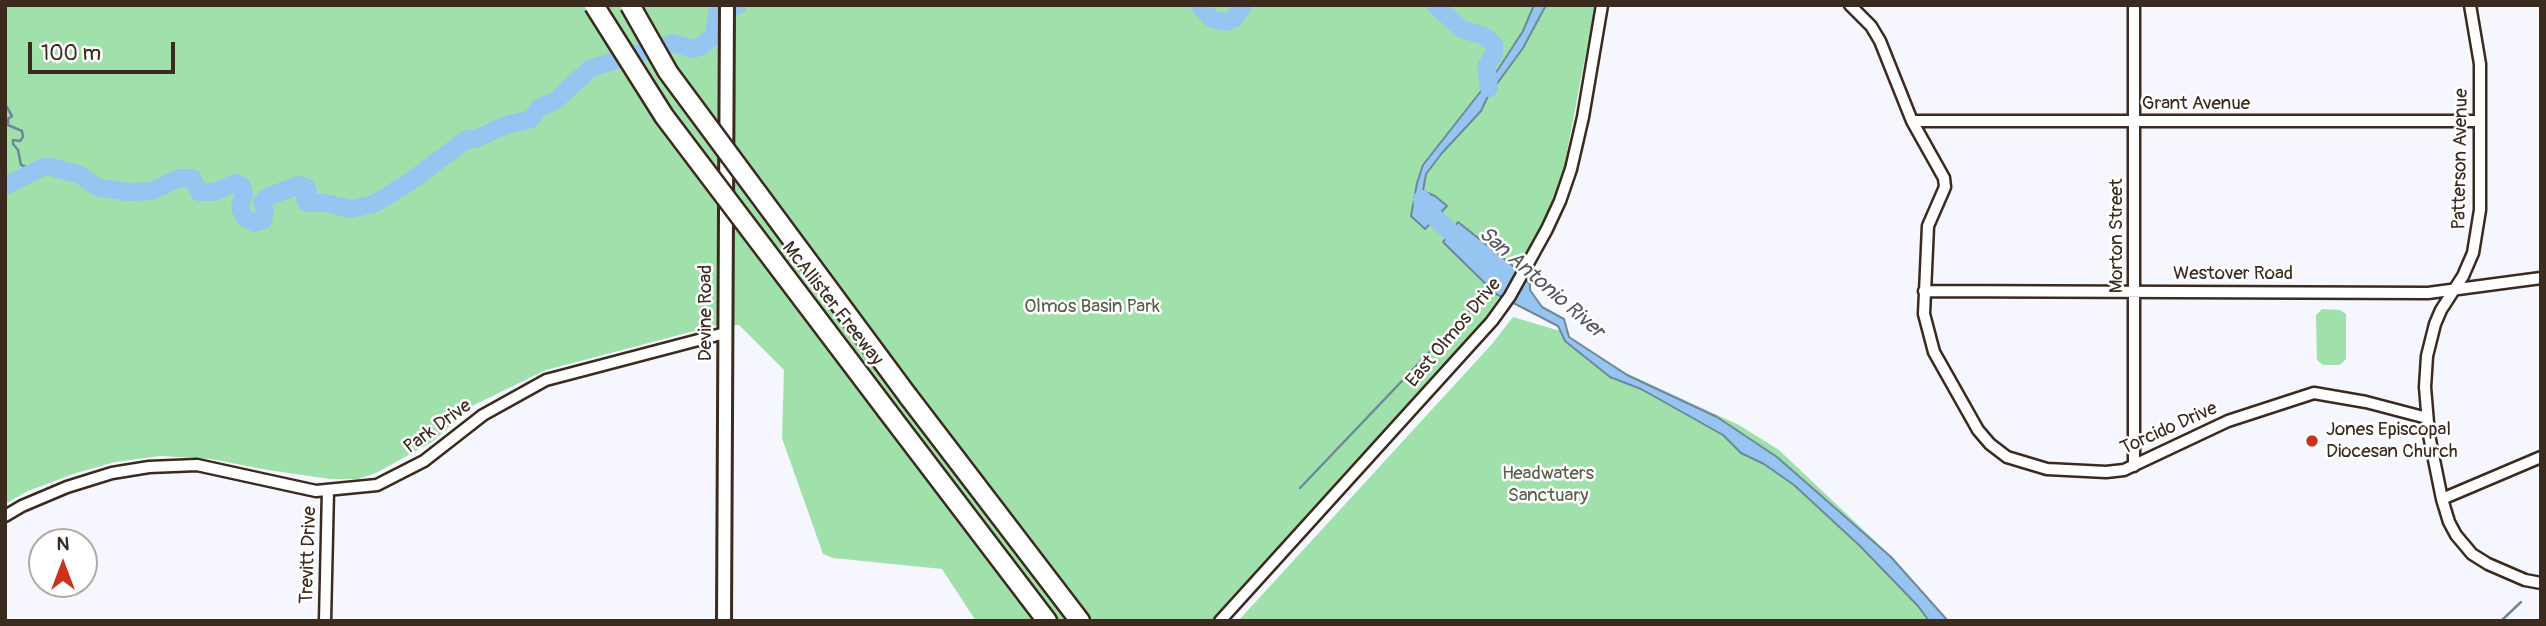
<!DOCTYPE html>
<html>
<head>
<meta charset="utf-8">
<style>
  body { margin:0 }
  #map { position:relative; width:2546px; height:626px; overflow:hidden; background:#f5f6fe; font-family:Pangolin,sans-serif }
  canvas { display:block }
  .frame { position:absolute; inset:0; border:7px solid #3b2a1e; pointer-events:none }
  .north { position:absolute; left:28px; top:528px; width:70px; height:70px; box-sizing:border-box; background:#fff; border:2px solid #b1aaa5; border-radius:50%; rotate:0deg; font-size:19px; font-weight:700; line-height:28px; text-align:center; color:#3b2a1e }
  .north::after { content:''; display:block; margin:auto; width:24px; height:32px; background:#c8321e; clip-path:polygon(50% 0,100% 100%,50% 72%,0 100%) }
  .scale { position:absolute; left:28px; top:42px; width:147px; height:32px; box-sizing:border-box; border:4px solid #3b2a1e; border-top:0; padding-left:9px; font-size:21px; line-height:24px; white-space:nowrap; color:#3b2a1e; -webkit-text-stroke:5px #fff; paint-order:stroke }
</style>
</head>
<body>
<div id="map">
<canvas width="2546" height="626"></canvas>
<div class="frame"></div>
<div class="north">N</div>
<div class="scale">100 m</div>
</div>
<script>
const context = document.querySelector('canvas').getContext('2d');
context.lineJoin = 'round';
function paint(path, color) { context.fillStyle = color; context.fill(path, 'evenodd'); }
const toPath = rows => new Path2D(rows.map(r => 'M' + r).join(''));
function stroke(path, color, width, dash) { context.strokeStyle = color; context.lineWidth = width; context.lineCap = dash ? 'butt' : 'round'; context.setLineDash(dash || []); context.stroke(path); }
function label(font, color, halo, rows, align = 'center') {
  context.font = font + ' Pangolin,sans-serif'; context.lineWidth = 5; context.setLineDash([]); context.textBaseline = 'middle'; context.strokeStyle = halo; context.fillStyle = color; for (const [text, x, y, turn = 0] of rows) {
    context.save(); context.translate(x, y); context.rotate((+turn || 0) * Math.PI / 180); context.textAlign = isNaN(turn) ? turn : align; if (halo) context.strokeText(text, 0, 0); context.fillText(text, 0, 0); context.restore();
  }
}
const green = toPath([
  [5,5,1595,5,1564,168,1553,200,1530,251,1482,323,1212,621,1086,621,1078,611,1068,621,976,621,942,569,833,558,823,554,782,438,784,370,739,325,717,325,546,370,474,405,432,442,376,473,358,479,330,479,268,470,211,459,160,456,115,462,76,473,28,491,5,504],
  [2322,309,2340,310,2346,314,2346,359,2340,365,2323,365,2317,360,2316,315],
  [1513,317,1560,331,1628,374,1739,425,1779,450,1892,557,1945,621,1238,621,1492,344]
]);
const water = toPath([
  [1534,5,1546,5,1523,48,1488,96,1481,111,1442,153,1426,174,1423,191,1435,196,1447,206,1425,229,1411,216,1417,183,1423,165,1499,68,1523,31,1534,5],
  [1458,222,1512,265,1530,284,1530,290,1542,307,1564,319,1569,337,1627,375,1717,417,1777,457,1891,557,1948,621,1929,621,1918,606,1860,546,1794,485,1764,464,1741,453,1723,435,1641,389,1610,377,1565,341,1558,326,1496,294,1443,242,1458,222]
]);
const stream = toPath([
  [5,104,12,116,8,119,8,125,22,131,23,137,20,141,13,140,13,144,18,150,21,165,35,170],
  [1300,488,1481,298,1497,290],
  [2501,621,2521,602]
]);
const river = toPath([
  [1199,5,1212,19,1226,22,1234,18,1244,5],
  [1435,5,1462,29,1484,36,1494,44,1494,54,1486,67,1489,88],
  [734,7,738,5],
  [5,186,43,167,51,167,80,175,97,187,128,192,152,191,179,178,192,178,199,192,214,192,235,183,242,186,244,194,240,208,244,217,254,223,263,220,265,212,262,202,267,197,299,185,307,188,308,192,305,199,307,203,325,203,351,209,374,204,411,181,467,139,476,139,503,126,531,119,539,108,555,101,591,68,673,43,693,49,701,46,714,36,718,8],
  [1422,199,1423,207,1466,246]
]);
const minor = toPath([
  [1850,5,1871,26,1880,41,1912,121,1944,178,1945,187,1928,226,1924,314,1934,352,1978,430,1990,444,2007,457,2047,469,2106,472,2124,470,2228,421,2314,393,2366,402,2427,418],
  [2470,5,2480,64,2480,210,2473,253,2463,276,2441,310,2435,324,2427,356,2425,387,2429,435,2442,499,2449,522,2456,535,2472,554,2488,564,2525,580,2541,583],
  [1912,121,2480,121],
  [1924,291,2428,293,2541,278],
  [2134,466,2134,5],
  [2442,499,2541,457],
  [5,516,22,506,67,487,112,473,149,467,197,465,316,491,377,485,424,461,483,415,546,380,725,333],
  [325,621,328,490],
  [1220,621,1492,321,1510,296,1547,229,1560,201,1571,169,1583,117,1602,5]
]);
const tertiary = toPath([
  [724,621,727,5]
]);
const motorway = toPath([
  [908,396,1080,621],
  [888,412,1047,621]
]);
const motorwayBridge = toPath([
  [594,5,664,116,888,412],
  [630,5,668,72,908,396]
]);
const markers = [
  [2312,441,7,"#c8321e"]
];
const streetNames = [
  ["Grant Avenue",2196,104],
  ["Patterson Avenue",2461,159,-89],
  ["Morton Street",2117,236,-90],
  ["Westover Road",2233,274],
  ["McAllister Freeway",832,304,52],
  ["Devine Road",706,313,-90],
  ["East Olmos Drive",1454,333,-50],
  ["Park Drive",438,427,-36],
  ["Torcido Drive",2169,429,-24],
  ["Trevitt Drive",309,555,-88]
];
const parkNames = [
  ["Olmos Basin Park",1092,307],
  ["Headwaters",1548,474],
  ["Sanctuary",1548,496]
];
const poiNames = [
  ["Jones Episcopal",2326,430],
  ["Diocesan Church",2326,452]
];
const waterNames = [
  ["San Antonio River",1541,283,41]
];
paint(green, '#a0e1ab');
paint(water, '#95c5f0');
stroke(water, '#71879c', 2);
stroke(stream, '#71879c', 2.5);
stroke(river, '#95c5f0', 18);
stroke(minor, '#3b2a1e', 15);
stroke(tertiary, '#3b2a1e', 18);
stroke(motorway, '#3b2a1e', 23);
stroke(minor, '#fff', 10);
stroke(tertiary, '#fff', 12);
stroke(motorway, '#fff', 18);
stroke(motorwayBridge, '#3b2a1e', 23, []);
stroke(motorwayBridge, '#fff', 18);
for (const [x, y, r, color] of markers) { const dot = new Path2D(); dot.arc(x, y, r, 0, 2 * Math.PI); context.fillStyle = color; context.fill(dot); stroke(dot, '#fff', 2.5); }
label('19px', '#3b2a1e', '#fff', streetNames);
label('19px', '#596148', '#fff', parkNames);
label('19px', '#3b2a1e', '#fff', poiNames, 'left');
label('italic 21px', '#56585d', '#fff', waterNames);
</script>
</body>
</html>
